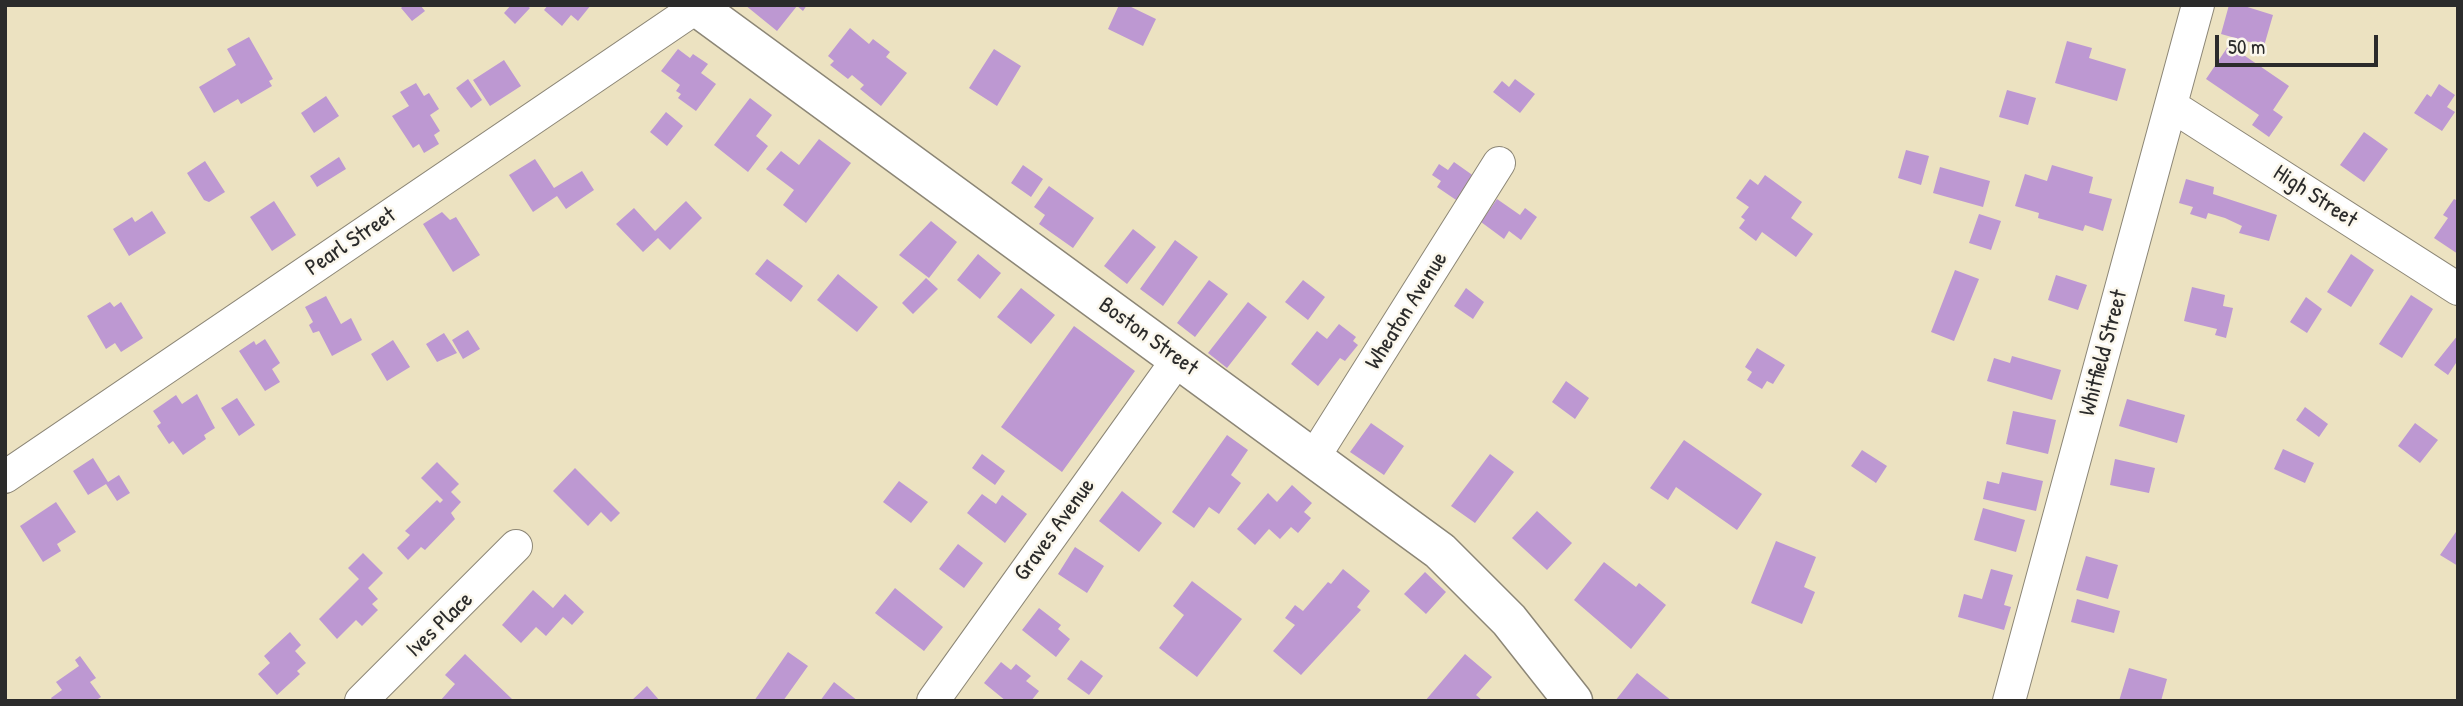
<!DOCTYPE html>
<html>
<head>
<meta charset="utf-8">
<style>
  body { margin:0 }
  #map { position:relative; width:2463px; height:706px; overflow:hidden; background:#ece2c1; font-family:"Patrick Hand",sans-serif }
  canvas { display:block }
  .frame { position:absolute; inset:0; border:7px solid #2b2b2b; pointer-events:none }
  .scale { position:absolute; left:2215px; top:35px; width:163px; height:32px; box-sizing:border-box; border:4px solid #2b2b2b; border-top:0; padding-left:9px; font-size:21px; line-height:24px; white-space:nowrap; color:#2b2b2b; -webkit-text-stroke:5px #fbf7ec; paint-order:stroke }
</style>
</head>
<body>
<div id="map">
<canvas width="2463" height="706"></canvas>
<div class="frame"></div>
<div class="scale">50 m</div>
</div>
<script>
const context = document.querySelector('canvas').getContext('2d');
context.lineJoin = 'round';
function paint(path, color) { context.fillStyle = color; context.fill(path, 'evenodd'); }
const toPath = rows => new Path2D(rows.map(r => 'M' + r).join(''));
function stroke(path, color, width, dash) { context.strokeStyle = color; context.lineWidth = width; context.lineCap = dash ? 'butt' : 'round'; context.setLineDash(dash || []); context.stroke(path); }
function label(font, color, halo, rows, align = 'center') {
  context.font = font + ' "Patrick Hand",sans-serif'; context.lineWidth = 5; context.setLineDash([]); context.textBaseline = 'middle'; context.strokeStyle = halo; context.fillStyle = color; for (const [text, x, y, turn = 0] of rows) {
    context.save(); context.translate(x, y); context.rotate((+turn || 0) * Math.PI / 180); context.textAlign = isNaN(turn) ? turn : align; if (halo) context.strokeText(text, 0, 0); context.fillText(text, 0, 0); context.restore();
  }
}
const building = toPath([
  [404,5,420,5,425,11,412,21,401,8],
  [511,5,526,5,530,8,515,24,504,13],
  [548,5,591,5,578,21,571,15,562,26,544,10],
  [745,5,807,5,803,11,797,6,777,31],
  [1119,5,1127,5,1156,19,1143,46,1108,29],
  [2229,5,2241,5,2273,15,2264,46,2221,34],
  [850,28,869,44,873,39,890,52,886,57,907,73,881,106,860,89,864,85,852,75,848,79,830,65,834,61,828,56],
  [249,37,273,79,269,81,272,86,241,104,238,99,214,113,199,87,236,65,227,49],
  [2067,41,2092,48,2089,58,2126,69,2117,101,2055,83],
  [2229,45,2289,86,2273,110,2283,117,2269,137,2252,125,2259,115,2206,79],
  [678,49,690,58,693,54,708,64,701,73,716,84,696,111,678,98,681,94,676,91,680,85,661,71],
  [994,49,1021,66,997,106,969,88],
  [504,60,521,86,490,106,473,80],
  [468,79,482,100,471,108,456,88],
  [1515,79,1535,94,1520,113,1493,92,1502,81,1509,87],
  [416,83,424,96,429,93,439,109,430,115,440,131,434,135,439,144,424,153,419,144,413,148,392,116,409,106,400,92],
  [2439,84,2455,95,2447,107,2455,112,2442,131,2414,113,2427,94,2431,97],
  [2007,90,2036,98,2028,125,1999,117],
  [326,96,339,116,314,133,301,113],
  [750,98,772,115,756,136,768,146,748,172,714,145],
  [666,112,683,126,667,146,650,132],
  [2364,132,2388,149,2364,182,2340,165],
  [819,139,851,163,806,223,783,205,794,190,766,169,781,151,799,165],
  [1906,150,1929,156,1921,185,1898,178],
  [339,157,346,169,317,187,310,176],
  [535,159,554,188,582,171,594,190,566,209,557,196,533,212,509,175],
  [205,161,225,192,209,202,204,200,187,173],
  [1454,162,1478,179,1462,204,1437,187,1441,181,1432,175,1439,164,1448,170],
  [1023,165,1043,179,1031,197,1011,183],
  [2052,165,2093,177,2089,193,2112,199,2103,231,2085,225,2083,231,2038,218,2039,213,2015,206,2025,174,2047,181],
  [1940,167,1990,181,1983,207,1933,193],
  [1765,175,1802,202,1791,218,1813,234,1796,257,1762,232,1756,241,1739,228,1745,220,1741,217,1749,207,1736,198,1750,179,1758,185],
  [2186,179,2214,187,2213,194,2277,215,2269,241,2239,233,2242,226,2225,218,2208,213,2206,219,2190,214,2193,207,2179,203],
  [1049,186,1094,218,1073,248,1039,224,1045,215,1034,207],
  [1497,199,1520,215,1525,208,1537,217,1521,240,1509,231,1504,239,1481,222],
  [2454,199,2458,201,2458,254,2434,238,2448,218,2443,215],
  [274,201,296,235,272,251,250,217],
  [686,201,702,218,670,250,658,238,643,252,616,224,634,208,655,231],
  [152,211,166,233,129,256,113,229,132,217,135,222],
  [442,212,450,220,456,217,480,255,453,272,423,224],
  [1979,214,2001,221,1991,250,1969,243],
  [931,221,957,242,929,278,899,255],
  [1133,229,1156,247,1127,284,1104,266],
  [1175,240,1198,257,1163,306,1140,289],
  [978,254,1001,273,980,299,957,280],
  [2351,254,2374,270,2351,307,2327,292],
  [767,259,803,286,791,302,755,274],
  [1955,270,1979,279,1954,341,1931,332],
  [838,274,878,307,857,332,817,300],
  [2056,275,2087,285,2078,310,2048,300],
  [926,278,938,289,913,314,902,303],
  [1209,280,1228,294,1195,337,1177,323],
  [1303,280,1325,297,1308,320,1285,302],
  [2192,287,2225,295,2223,306,2233,308,2226,338,2215,335,2217,329,2184,321],
  [1021,288,1055,315,1031,344,997,317],
  [1466,288,1484,302,1473,319,1454,306],
  [2411,295,2433,309,2402,358,2379,344],
  [326,296,341,324,351,318,362,340,332,356,319,331,313,333,309,325,313,322,305,307],
  [2306,297,2322,309,2307,333,2290,322],
  [110,302,114,307,121,302,143,338,121,352,115,343,106,349,87,316],
  [1248,302,1267,317,1227,368,1208,353],
  [1339,324,1356,337,1353,341,1358,345,1345,361,1340,358,1318,386,1291,364,1317,331,1327,339],
  [1074,326,1135,371,1062,472,1001,427],
  [468,330,480,349,463,359,452,340],
  [444,333,457,353,437,362,426,344],
  [2458,335,2458,360,2448,375,2434,365],
  [265,339,280,363,272,369,280,382,265,391,239,351,254,341,256,345],
  [393,340,410,367,387,381,371,354],
  [1757,348,1785,365,1773,384,1767,381,1762,389,1747,380,1752,372,1745,367],
  [2012,356,2061,370,2052,400,1987,381,1994,358,2010,363],
  [1566,381,1589,398,1575,419,1552,402],
  [197,394,215,428,204,435,206,439,183,455,173,441,169,444,157,426,161,423,153,411,176,395,182,404],
  [237,398,255,425,239,436,221,408],
  [2127,399,2185,415,2177,443,2119,426],
  [2305,407,2328,424,2319,437,2296,420],
  [2013,411,2056,420,2048,454,2006,444],
  [1371,423,1404,446,1384,475,1350,452],
  [2415,423,2438,440,2420,463,2398,446],
  [1227,435,1248,450,1231,475,1241,483,1219,514,1209,507,1194,528,1172,512],
  [1684,440,1762,494,1737,530,1676,487,1668,500,1650,488],
  [2283,449,2314,463,2305,483,2274,469],
  [1862,450,1887,466,1876,483,1851,466],
  [982,454,1005,471,995,485,972,468],
  [1490,454,1514,472,1475,523,1451,506],
  [93,458,108,482,119,475,130,493,117,501,106,484,88,495,73,471],
  [2115,459,2155,468,2149,493,2110,485],
  [437,462,459,484,451,492,461,502,451,513,455,519,425,550,421,547,408,560,397,548,410,535,405,531,437,500,440,503,443,500,421,478],
  [575,468,620,513,611,522,601,512,588,526,553,491],
  [2002,472,2043,481,2036,511,1983,499,1987,481,1999,484],
  [899,481,928,502,911,523,883,502],
  [1292,485,1312,503,1304,512,1311,518,1298,533,1291,527,1280,539,1269,529,1255,545,1237,529,1268,493,1277,502],
  [1122,491,1162,523,1139,552,1099,521],
  [982,494,996,504,1002,495,1027,514,1005,543,967,513],
  [56,502,76,532,57,544,61,551,43,562,20,526],
  [1983,508,2025,520,2016,552,1974,540],
  [1537,511,1572,543,1547,570,1512,538],
  [2458,529,2458,566,2440,555],
  [1776,541,1816,557,1804,587,1815,592,1802,624,1751,603],
  [958,544,983,563,964,588,939,569],
  [1075,547,1104,566,1087,593,1058,574],
  [363,553,383,573,368,588,378,599,372,604,378,610,362,626,356,620,337,639,319,619,359,579,348,568],
  [2086,556,2118,565,2108,599,2076,590],
  [1604,562,1636,587,1639,583,1666,605,1631,649,1574,600],
  [1343,569,1370,591,1357,607,1361,610,1301,675,1273,651,1295,625,1285,618,1295,605,1303,611,1328,582,1331,584],
  [1991,569,2013,575,2004,605,2011,607,2004,630,1958,617,1964,594,1982,599],
  [1425,572,1446,592,1426,614,1404,594],
  [1192,581,1242,619,1197,677,1159,648,1184,615,1173,606],
  [895,588,943,627,924,651,875,613],
  [533,590,553,608,565,594,584,612,572,625,563,617,546,636,536,627,521,643,502,625],
  [2077,599,2120,611,2114,633,2071,622],
  [1039,608,1061,625,1058,629,1070,639,1056,657,1022,630],
  [290,632,301,645,295,651,306,663,297,671,300,674,277,695,258,674,270,663,264,656],
  [788,652,808,666,783,701,754,701],
  [465,654,512,699,510,701,440,701,455,684,445,675],
  [1465,654,1492,677,1476,695,1483,701,1425,701],
  [80,656,96,678,90,682,101,697,95,701,53,701,51,698,62,690,56,682,79,666,75,660],
  [1081,660,1103,676,1089,695,1067,679],
  [1001,662,1011,670,1016,664,1031,676,1026,681,1039,691,1031,701,1006,701,984,683],
  [2129,668,2167,679,2161,701,2119,701],
  [1637,673,1672,701,1615,701],
  [834,682,858,701,820,701],
  [647,686,660,701,631,701]
]);
const minor = toPath([
  [2172,106,2458,289],
  [1314,457,1499,163],
  [5,477,697,7],
  [361,701,516,546],
  [933,701,1178,359],
  [2009,701,2198,5]
]);
const major = toPath([
  [694,5,1440,551,1509,620,1573,701]
]);
const streetNames = [
  ["High Street",2315,197,33],
  ["Pearl Street",351,242,-34],
  ["Wheaton Avenue",1407,311,-58],
  ["Boston Street",1148,337,36],
  ["Whitfield Street",2104,353,-75],
  ["Graves Avenue",1055,530,-54],
  ["Ives Place",440,625,-44]
];
paint(building, '#bd98d2');
stroke(minor, '#8c8676', 34);
stroke(major, '#8c8676', 41);
stroke(minor, '#fff', 32);
stroke(major, '#fff', 38);
label('23px', '#2b2b2b', '#fbf7ec', streetNames);
</script>
</body>
</html>
